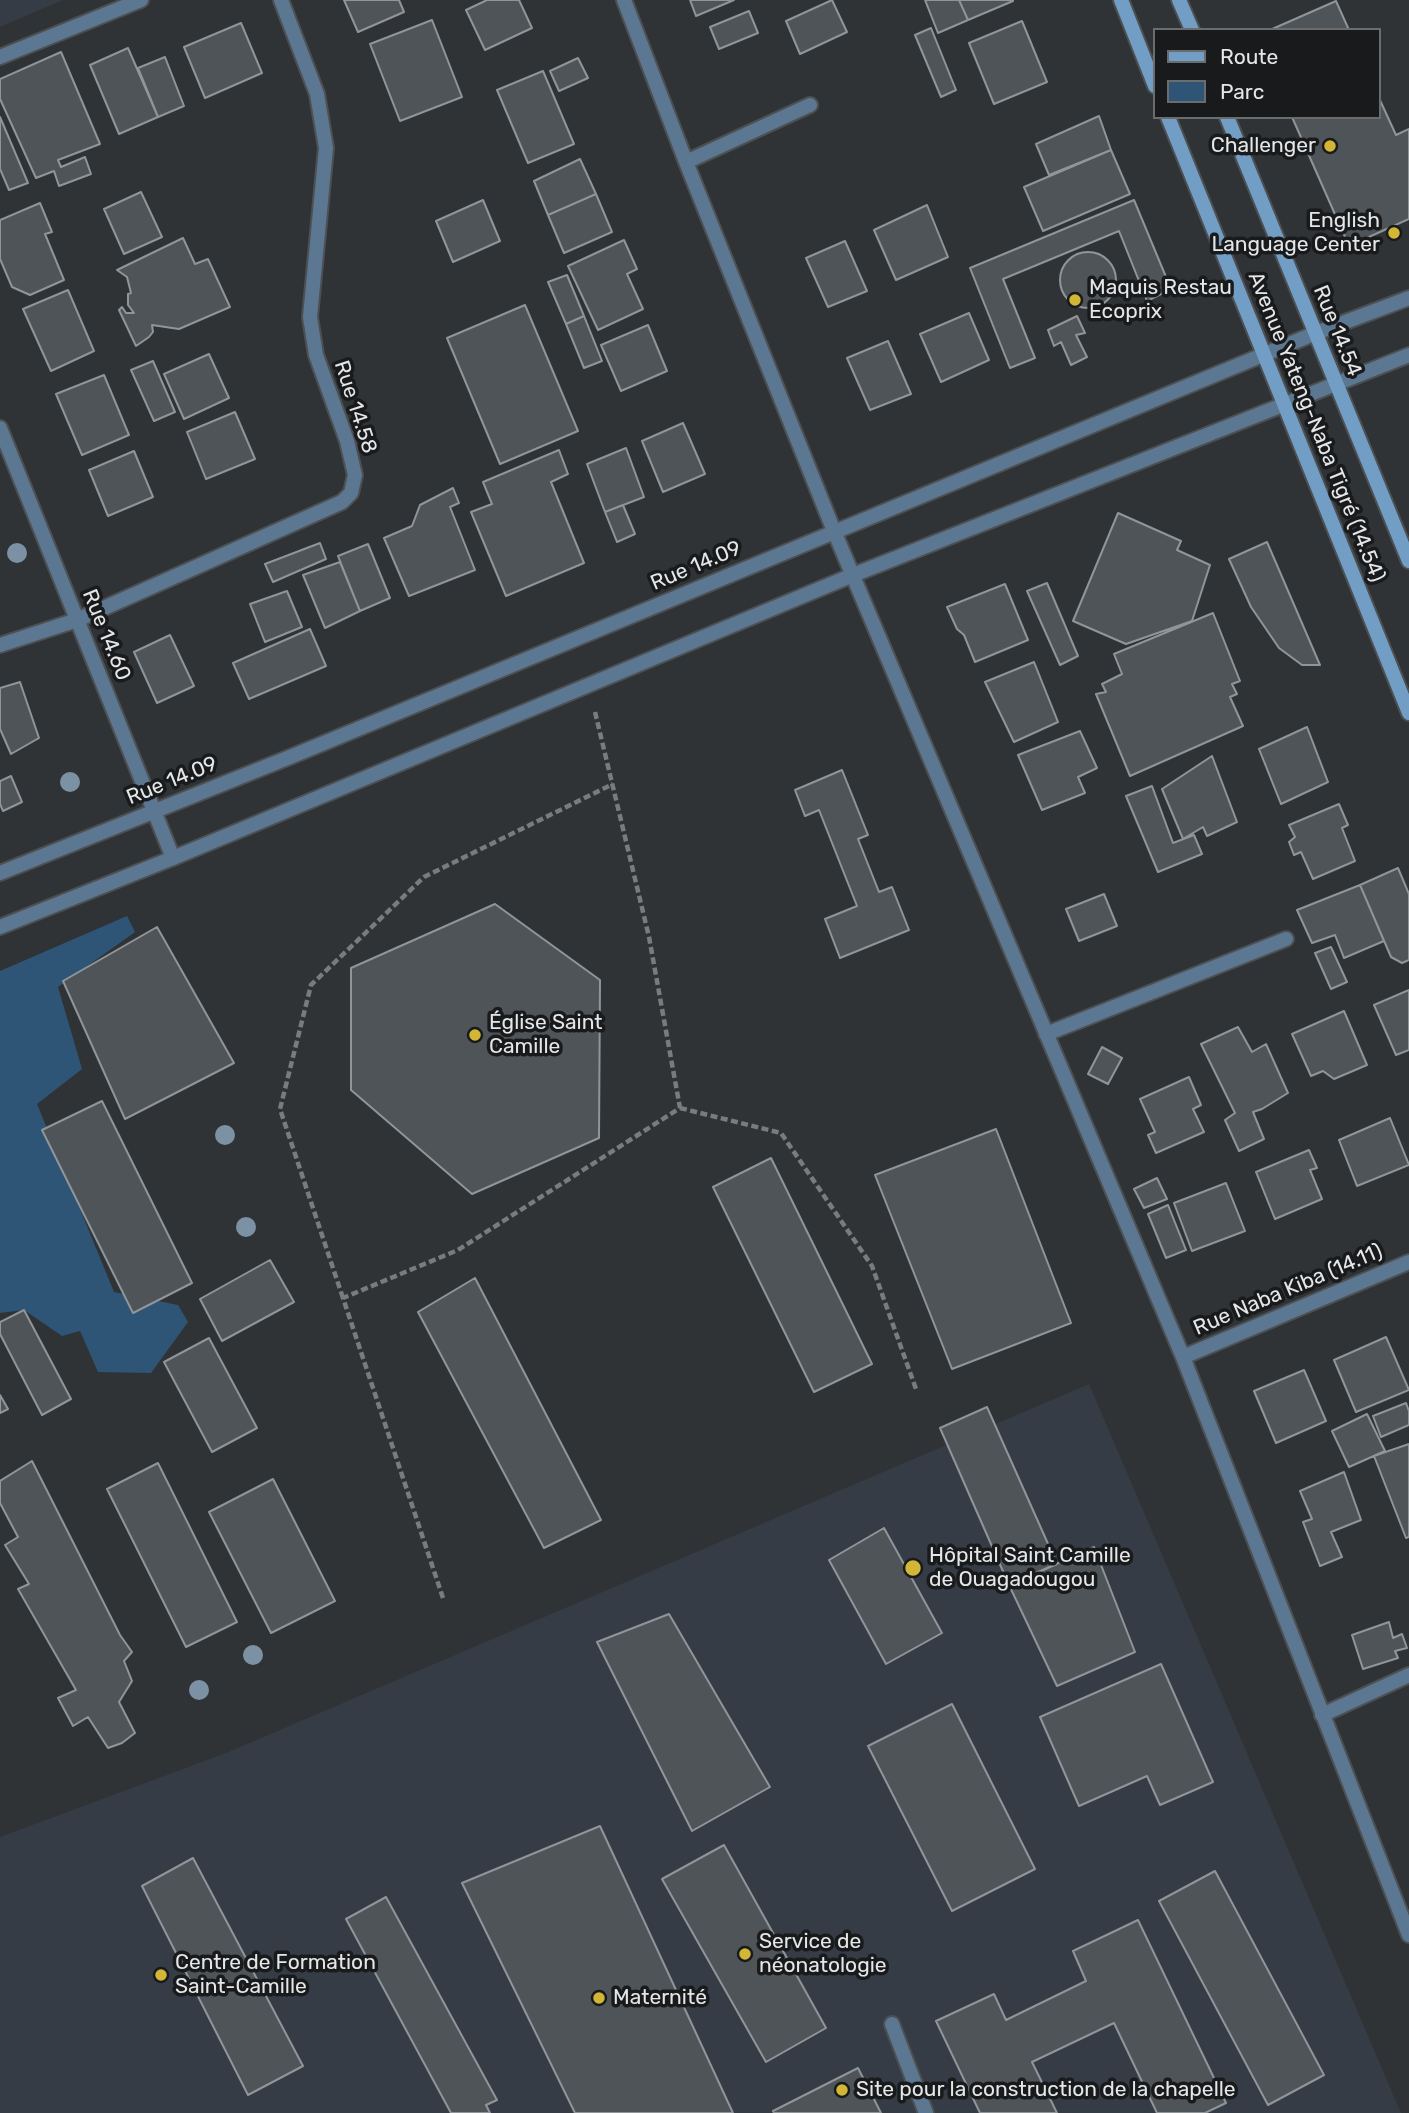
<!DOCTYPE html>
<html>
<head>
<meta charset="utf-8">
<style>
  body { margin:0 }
  #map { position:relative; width:1409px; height:2113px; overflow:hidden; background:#2f3336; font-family:Rubik,sans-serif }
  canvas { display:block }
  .legend { position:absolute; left:1153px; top:28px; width:228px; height:91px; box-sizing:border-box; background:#181a1c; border:2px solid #6a6c6e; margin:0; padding:9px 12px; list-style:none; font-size:21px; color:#e4e6e8 }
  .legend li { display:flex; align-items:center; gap:14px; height:35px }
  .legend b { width:35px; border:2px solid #6a6c6e }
</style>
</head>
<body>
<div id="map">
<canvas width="1409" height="2113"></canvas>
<ul class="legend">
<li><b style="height:9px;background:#729ec6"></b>Route</li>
<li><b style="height:19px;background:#2f5576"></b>Parc</li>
</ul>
</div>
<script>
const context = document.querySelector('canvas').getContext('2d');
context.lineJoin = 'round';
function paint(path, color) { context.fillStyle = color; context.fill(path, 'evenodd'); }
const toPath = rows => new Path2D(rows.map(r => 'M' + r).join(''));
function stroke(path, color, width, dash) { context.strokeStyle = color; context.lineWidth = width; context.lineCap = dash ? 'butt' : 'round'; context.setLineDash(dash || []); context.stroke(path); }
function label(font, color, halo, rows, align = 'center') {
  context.font = font + ' Rubik,sans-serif'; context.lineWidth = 7; context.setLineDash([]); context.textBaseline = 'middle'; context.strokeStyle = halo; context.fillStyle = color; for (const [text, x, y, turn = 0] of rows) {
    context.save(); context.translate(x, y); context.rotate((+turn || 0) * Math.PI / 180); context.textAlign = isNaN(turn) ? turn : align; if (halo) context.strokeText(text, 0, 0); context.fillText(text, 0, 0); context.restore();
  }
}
const built = toPath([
  [0,0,63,0,0,27],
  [1089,1384,1401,2113,0,2113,0,1837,226,1753]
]);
const green = toPath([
  [127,916,135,932,58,987,82,1069,37,1104,114,1292,178,1305,188,1322,151,1373,98,1372,80,1331,62,1336,24,1310,0,1313,0,971]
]);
const building = toPath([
  [344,0,399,0,404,12,358,32,344,0],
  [487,0,519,0,532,28,485,50,466,10,487,0],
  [690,0,734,0,696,16,690,0],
  [832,0,847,32,800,54,786,21,832,0],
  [925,0,959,0,968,20,938,33,925,0],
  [959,0,1013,0,1013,1,968,20,959,0],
  [1336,1,1349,30,1270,30,1336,1],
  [749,11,758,33,719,49,710,27,749,11],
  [432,20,462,97,400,121,370,44,432,20],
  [1022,21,1047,82,994,104,969,43,1022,21],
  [241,23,262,73,205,98,184,47,241,23],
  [931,28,956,90,941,97,915,35,931,28],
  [128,48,158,117,119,134,90,65,128,48],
  [61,52,100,144,58,160,61,167,85,157,91,174,59,186,54,171,36,178,0,99,0,79,61,52],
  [165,57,184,106,158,117,138,68,165,57],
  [578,58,588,78,559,91,550,71,578,58],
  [543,71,574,144,528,163,497,90,543,71],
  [1379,98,1396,135,1409,129,1409,219,1349,246,1292,117,1379,117,1379,98],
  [1099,116,1111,150,1049,175,1036,144,1099,116],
  [0,117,28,183,9,190,0,169,0,117],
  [1111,150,1130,194,1043,231,1024,187,1111,150],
  [580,159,596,194,548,215,534,181,580,159],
  [141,192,162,237,124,254,104,209,141,192],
  [596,194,612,232,564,253,548,215,596,194],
  [483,200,500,241,453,262,436,221,483,200],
  [1134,200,1171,289,1147,301,1119,231,1003,279,1035,358,1010,368,970,268,1134,200],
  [40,203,52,232,45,234,64,280,30,295,12,287,0,259,0,220,40,203],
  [927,205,948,257,896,280,874,230,927,205],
  [183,238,195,264,208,259,230,307,179,329,152,325,153,332,149,337,136,346,119,310,122,307,126,313,134,313,128,305,128,294,131,293,127,277,117,270,183,238],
  [624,240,637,269,627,274,643,309,598,330,568,266,624,240],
  [845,241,867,291,828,307,806,258,845,241],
  '1060 280a28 28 0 1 1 56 0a28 28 0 1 1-56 0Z',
  [567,275,584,316,566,324,548,282,567,275],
  [68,290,94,351,51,371,23,309,68,290],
  [525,305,578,431,500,464,447,338,525,305],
  [969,313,989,360,941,382,920,334,969,313],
  [584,316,602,361,584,368,566,324,584,316],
  [1077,316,1085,333,1076,335,1087,357,1071,365,1061,342,1054,346,1048,330,1077,316],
  [648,325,667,371,621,391,601,345,648,325],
  [888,341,911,394,870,410,847,358,888,341],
  [209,354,229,398,184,419,164,374,209,354],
  [153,361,175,412,154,421,131,370,153,361],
  [104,375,129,435,82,455,56,394,104,375],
  [235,412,255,459,206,479,187,432,235,412],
  [683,423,705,474,663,492,642,441,683,423],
  [626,448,644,497,605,512,587,464,626,448],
  [559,450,568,474,551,482,584,563,506,596,471,512,492,504,483,482,559,450],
  [134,451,153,497,108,516,89,470,134,451],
  [453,488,459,503,450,507,475,570,409,596,384,538,412,526,420,505,453,488],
  [623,505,635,534,617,542,605,512,623,505],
  [1118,513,1181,541,1177,550,1210,565,1192,621,1126,644,1073,621,1118,513],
  [1267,542,1320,665,1302,665,1279,648,1251,607,1229,559,1267,542],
  [320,543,326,559,273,582,265,564,320,543],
  [368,544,390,598,360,611,338,556,368,544],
  [340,562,360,611,325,628,303,575,340,562],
  [1047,583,1078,656,1060,665,1027,591,1047,583],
  [1005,584,1028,640,975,662,964,635,957,629,947,607,1005,584],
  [287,591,302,627,265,642,250,604,287,591],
  [1213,613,1240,681,1232,684,1237,694,1230,697,1243,726,1130,776,1096,694,1106,692,1102,684,1122,674,1114,654,1213,613],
  [310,629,326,666,249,699,233,663,310,629],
  [170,635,194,686,157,703,134,652,170,635],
  [1034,662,1058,722,1014,742,985,682,1034,662],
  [20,682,39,738,11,754,0,729,0,688,20,682],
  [1307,727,1328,782,1281,804,1259,749,1307,727],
  [1080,731,1097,768,1078,777,1085,793,1042,810,1018,755,1080,731],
  [1212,756,1237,822,1207,836,1203,827,1183,839,1162,789,1212,756],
  [842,770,868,835,858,839,879,892,892,887,909,930,840,958,825,919,857,906,819,810,805,816,795,790,842,770],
  [11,776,22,802,3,811,0,804,0,781,11,776],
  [1152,786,1173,843,1194,835,1202,854,1158,872,1126,796,1152,786],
  [1339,804,1348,825,1342,828,1355,861,1313,879,1301,852,1294,855,1289,842,1295,837,1289,825,1339,804],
  [1398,868,1409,894,1409,960,1402,963,1391,957,1360,885,1398,868],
  [1360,885,1384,941,1344,958,1335,935,1312,943,1297,910,1360,885],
  [1104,894,1117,926,1079,941,1066,909,1104,894],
  [495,904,600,980,599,1138,472,1194,351,1090,351,968,495,904],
  [157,927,234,1063,125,1119,63,981,157,927],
  [1331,947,1347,982,1331,989,1315,953,1331,947],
  [1409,990,1409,1050,1396,1055,1374,1005,1409,990],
  [1344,1011,1367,1065,1334,1079,1323,1071,1311,1076,1292,1034,1344,1011],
  [1238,1027,1252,1052,1266,1044,1288,1093,1262,1109,1253,1112,1264,1139,1239,1151,1225,1120,1235,1113,1201,1044,1238,1027],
  [1102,1047,1122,1058,1108,1084,1088,1074,1102,1047],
  [1189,1077,1201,1105,1193,1109,1204,1132,1156,1153,1148,1135,1155,1132,1140,1099,1189,1077],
  [102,1101,192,1283,133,1313,42,1130,102,1101],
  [1390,1118,1409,1165,1357,1186,1339,1140,1390,1118],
  [996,1129,1071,1323,952,1369,875,1175,996,1129],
  [1309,1150,1317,1168,1310,1170,1322,1199,1275,1219,1256,1172,1309,1150],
  [771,1158,872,1364,814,1392,713,1187,771,1158],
  [1157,1178,1167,1199,1144,1208,1134,1189,1157,1178],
  [1226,1183,1245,1231,1192,1251,1174,1203,1226,1183],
  [1168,1205,1186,1250,1166,1258,1148,1214,1168,1205],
  [270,1260,294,1302,222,1341,200,1299,270,1260],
  [475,1278,601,1520,544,1548,418,1312,475,1278],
  [24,1310,71,1399,42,1415,0,1334,0,1322,24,1310],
  [1386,1337,1409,1390,1356,1412,1334,1360,1386,1337],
  [209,1338,257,1428,212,1452,164,1362,209,1338],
  [1304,1370,1326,1421,1276,1443,1254,1391,1304,1370],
  [0,1395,8,1409,0,1413,0,1395],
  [1406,1403,1409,1411,1409,1425,1381,1437,1373,1416,1406,1403],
  [987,1407,1057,1564,1009,1585,940,1428,987,1407],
  [1367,1414,1385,1451,1349,1467,1332,1431,1367,1414],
  [1409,1444,1409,1537,1406,1538,1374,1456,1409,1444],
  [32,1461,120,1635,132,1652,124,1661,132,1681,119,1702,135,1733,122,1743,108,1748,88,1717,73,1726,58,1698,76,1690,18,1589,29,1584,5,1545,18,1537,0,1503,0,1481,32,1461],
  [158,1463,237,1622,186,1647,107,1489,158,1463],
  [1344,1472,1361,1520,1331,1532,1342,1557,1320,1566,1303,1522,1312,1519,1300,1491,1344,1472],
  [273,1479,335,1601,271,1633,209,1512,273,1479],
  [884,1528,942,1633,886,1664,829,1560,884,1528],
  [1094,1547,1135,1652,1057,1686,1009,1585,1094,1547],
  [669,1614,770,1787,692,1831,597,1642,669,1614],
  [1389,1622,1393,1638,1402,1634,1407,1648,1395,1651,1398,1658,1363,1669,1352,1635,1389,1622],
  [1161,1664,1213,1782,1160,1805,1147,1776,1079,1806,1040,1717,1161,1664],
  [952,1704,1035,1869,952,1911,868,1746,952,1704],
  [600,1826,733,2113,575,2113,462,1883,600,1826],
  [724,1845,826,2028,766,2062,662,1879,724,1845],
  [193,1858,303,2066,248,2095,142,1886,193,1858],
  [1215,1871,1324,2075,1268,2105,1159,1901,1215,1871],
  [386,1897,497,2100,486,2105,490,2113,451,2113,346,1919,386,1897],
  [1138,1920,1226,2103,1205,2113,1157,2113,1114,2023,1032,2062,1057,2113,980,2113,936,2021,994,1994,1006,2020,1086,1981,1073,1951,1138,1920],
  [858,2068,881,2113,774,2113,773,2111,858,2068]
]);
const path = toPath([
  [680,1108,781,1133,872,1266,916,1389],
  [343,1298,280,1109,311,985,424,877,613,784],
  [443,1598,343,1298,458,1250,680,1108,649,937,595,712]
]);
const service = toPath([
  [892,2024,926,2113]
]);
const minor = toPath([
  [624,0,686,162,834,531,1183,1357,1409,1935],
  [0,57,141,0],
  [686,162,810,105],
  [0,428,173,858],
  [0,645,77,620,342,502,351,493,355,475,347,441,316,355,310,317,326,148,317,94,281,0],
  [1046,1034,1286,939],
  [1183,1357,1409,1262],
  [1322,1715,1409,1675]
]);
const tertiary = toPath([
  [0,873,290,757,1316,333,1409,298],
  [0,927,173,858,853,575,1409,355]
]);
const secondary = toPath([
  [1121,0,1155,86],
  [1179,0,1192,30],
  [1168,117,1409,713],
  [1227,117,1409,561]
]);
const trees = [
  [17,553],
  [70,782],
  [225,1135],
  [246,1227],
  [253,1655],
  [199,1690]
];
const markers = [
  [1330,146,7,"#d2b736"],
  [1394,233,7,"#d2b736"],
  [1075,300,7,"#d2b736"],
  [475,1035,7,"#d2b736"],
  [913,1568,9,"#d2b736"],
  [745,1954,7,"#d2b736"],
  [161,1975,7,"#d2b736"],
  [599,1998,7,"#d2b736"],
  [842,2090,7,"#d2b736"]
];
const poiNames = [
  ["Challenger",1316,146,"right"],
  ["English",1380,221,"right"],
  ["Language Center",1380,245,"right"],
  ["Maquis Restau",1089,288],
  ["Ecoprix",1089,312],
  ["Église Saint",489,1023],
  ["Camille",489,1047],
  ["Hôpital Saint Camille",929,1556],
  ["de Ouagadougou",929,1580],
  ["Service de",759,1942],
  ["néonatologie",759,1966],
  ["Centre de Formation",175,1963],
  ["Saint-Camille",175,1987],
  ["Maternité",613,1998],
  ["Site pour la construction de la chapelle",856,2090]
];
const streetNames = [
  ["Rue 14.54",1337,331,68],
  ["Rue 14.58",355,407,72],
  ["Avenue Yateng-Naba Tigré (14.54)",1316,427,68],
  ["Rue 14.09",696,566,-23],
  ["Rue 14.60",106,635,68],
  ["Rue 14.09",172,781,-22],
  ["Rue Naba Kiba (14.11)",1288,1290,-23]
];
paint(built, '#353c45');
paint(green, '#2f5576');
paint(building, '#4f5458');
stroke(building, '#909599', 2);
stroke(service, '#4c5052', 18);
stroke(minor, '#4c5052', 18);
stroke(tertiary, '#4c5052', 18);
stroke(secondary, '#4c5052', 18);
stroke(path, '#797c7f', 4.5, [7, 3.5]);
stroke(service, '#5c7791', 14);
stroke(minor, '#5c7791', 14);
stroke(tertiary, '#5c7791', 14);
stroke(secondary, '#729ec6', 14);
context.fillStyle = '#7d91a4';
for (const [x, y] of trees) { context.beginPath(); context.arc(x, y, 10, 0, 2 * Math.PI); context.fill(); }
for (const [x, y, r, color] of markers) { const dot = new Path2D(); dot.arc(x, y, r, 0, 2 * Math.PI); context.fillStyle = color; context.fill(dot); stroke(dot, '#181a1c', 2.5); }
label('21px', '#e4e6e8', '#181a1c', poiNames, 'left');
label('21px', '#e4e6e8', '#181a1c', streetNames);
</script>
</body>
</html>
